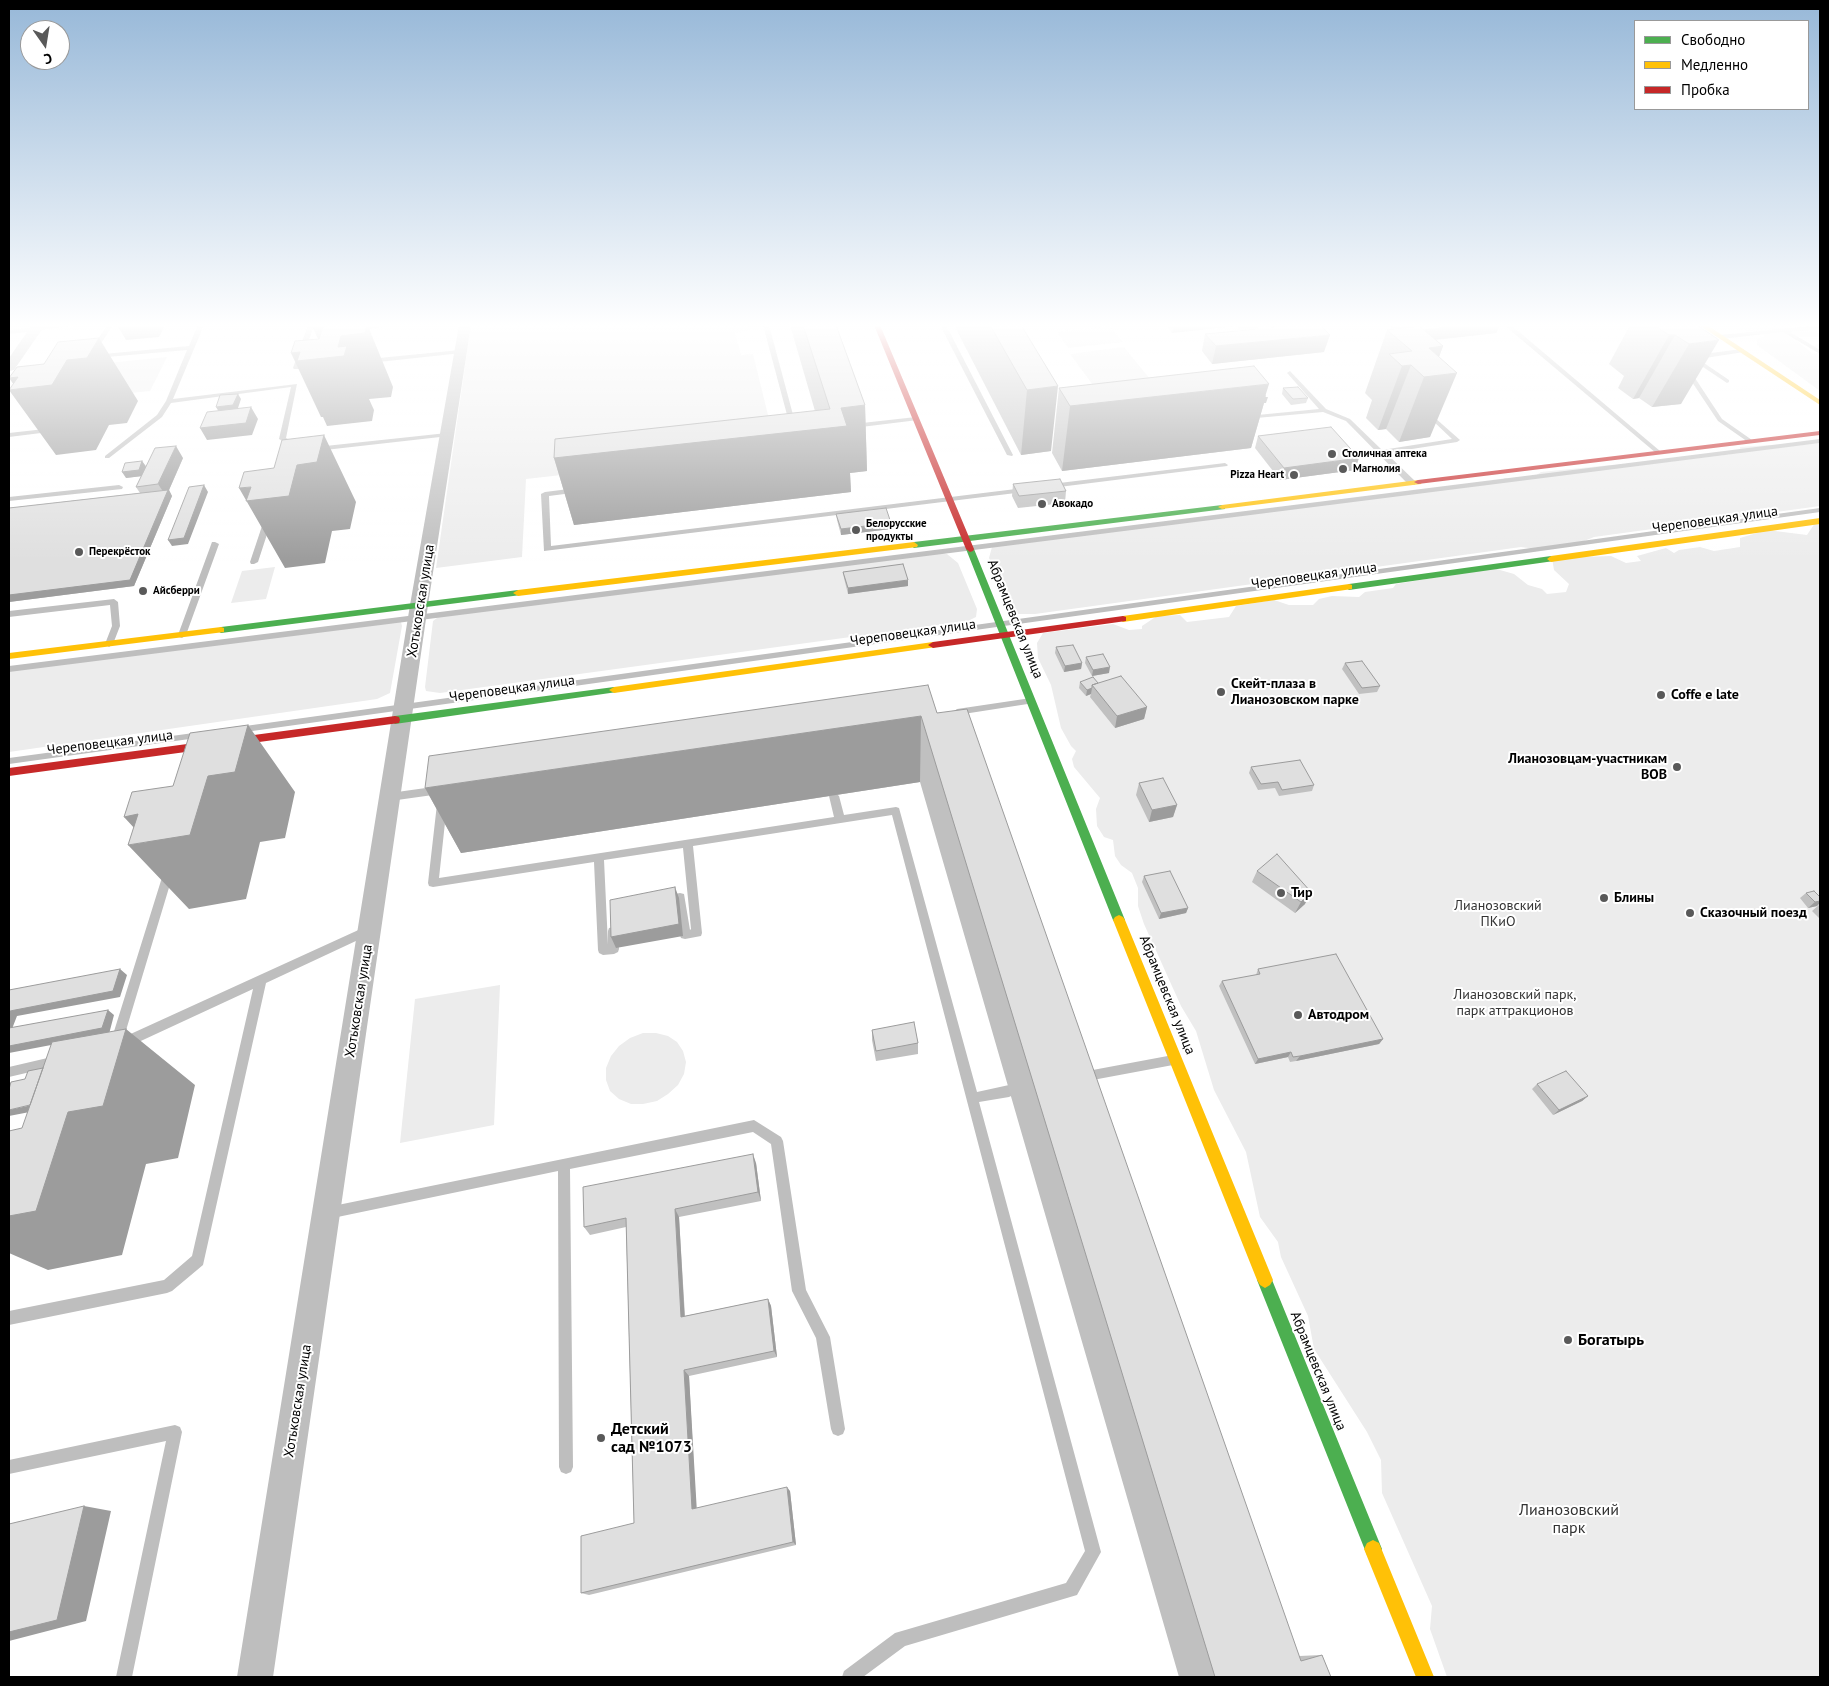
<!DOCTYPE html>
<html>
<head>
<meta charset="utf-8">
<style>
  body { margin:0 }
  #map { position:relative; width:1829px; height:1686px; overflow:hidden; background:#fff; font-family:"PT Sans",sans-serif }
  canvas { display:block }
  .frame { position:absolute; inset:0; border:10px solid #000; pointer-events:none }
  .legend { position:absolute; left:1634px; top:20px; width:175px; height:90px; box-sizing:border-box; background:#fff; border:1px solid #999; margin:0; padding:6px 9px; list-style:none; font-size:15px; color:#000 }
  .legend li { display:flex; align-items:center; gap:10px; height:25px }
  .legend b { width:25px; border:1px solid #999 }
  .north { position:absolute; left:20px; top:20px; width:50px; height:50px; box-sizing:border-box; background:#fff; border:1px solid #999; border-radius:50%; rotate:167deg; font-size:14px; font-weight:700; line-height:20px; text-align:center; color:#000 }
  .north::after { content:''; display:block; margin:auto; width:18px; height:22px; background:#595959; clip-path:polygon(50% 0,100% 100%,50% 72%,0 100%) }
</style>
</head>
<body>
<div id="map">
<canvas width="1829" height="1686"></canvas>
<div class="frame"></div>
<ul class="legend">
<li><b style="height:6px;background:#4caf50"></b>Свободно</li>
<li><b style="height:6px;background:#ffc107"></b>Медленно</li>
<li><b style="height:6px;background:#c62828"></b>Пробка</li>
</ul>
<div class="north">С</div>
</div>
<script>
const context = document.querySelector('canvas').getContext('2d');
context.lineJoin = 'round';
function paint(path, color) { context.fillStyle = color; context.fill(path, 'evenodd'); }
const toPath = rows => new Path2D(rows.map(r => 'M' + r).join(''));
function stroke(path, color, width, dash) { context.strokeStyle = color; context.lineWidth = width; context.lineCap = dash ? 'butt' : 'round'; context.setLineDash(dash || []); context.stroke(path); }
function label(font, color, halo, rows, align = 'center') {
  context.font = font + ' "PT Sans",sans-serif'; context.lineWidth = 4; context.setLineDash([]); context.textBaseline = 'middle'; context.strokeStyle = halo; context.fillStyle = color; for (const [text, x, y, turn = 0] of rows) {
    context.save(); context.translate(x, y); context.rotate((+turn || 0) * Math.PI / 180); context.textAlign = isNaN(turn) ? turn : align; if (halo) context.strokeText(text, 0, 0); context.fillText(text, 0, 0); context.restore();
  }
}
const green = toPath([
  [471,325,746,325,747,331,735,333,741,355,753,354,770,423,641,466,526,479,522,557,436,568],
  [1739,325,1797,325,1800,329,1815,330,1820,334,1818,337,1799,337,1797,341,1813,354,1820,352,1813,347,1820,343,1820,391,1757,345,1757,339,1764,336,1763,333,1746,330],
  [1110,326,1123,342,1068,348,1057,332],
  [1124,347,1158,389,1101,396,1070,354],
  [167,357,150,391,68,399,88,365],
  [1820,443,1820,506,1594,537,1579,543,1536,549,1521,547,1035,614,1018,614,1010,606,989,558,992,547,1497,482,1505,478,1515,480,1532,478,1541,472,1611,465,1617,468,1740,453,1740,447,1770,445,1784,447],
  [1820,521,1820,1677,1447,1677,1430,1629,1432,1606,1382,1493,1381,1460,1367,1432,1314,1349,1308,1316,1281,1257,1278,1242,1260,1217,1246,1152,1214,1090,1196,1031,1181,1006,1144,924,1138,906,1138,888,1132,873,1121,865,1115,856,1113,840,1104,837,1097,826,1096,809,1100,798,1074,767,1072,759,1076,751,1071,746,1061,728,1051,685,1038,658,1037,643,1043,633,1113,624,1129,630,1142,629,1142,626,1157,616,1180,615,1187,622,1229,617,1236,606,1274,600,1289,605,1313,605,1319,599,1332,596,1359,597,1365,592,1393,588,1396,584,1493,568,1514,574,1528,585,1542,589,1547,594,1566,592,1569,584,1554,570,1552,558,1611,556,1626,563,1641,561,1637,556,1666,548,1674,553,1679,550,1700,547,1714,551,1740,547,1740,538,1767,530,1807,535,1815,523],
  [929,552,947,554,958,563,977,609,976,617,968,621,440,693,426,691,425,687,433,621,445,612],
  [275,567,266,599,231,603,242,571],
  [394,620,401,622,402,626,390,693,377,699,9,752,9,669],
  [500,985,494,1125,400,1143,415,999],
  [643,1033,656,1033,668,1036,677,1042,683,1051,686,1062,684,1074,678,1085,668,1094,657,1101,643,1104,631,1104,619,1099,610,1091,606,1080,606,1068,611,1056,619,1046,630,1038]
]);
const lane = toPath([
  [57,325,81,325,9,334,9,330,57,325],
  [107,325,113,325,96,351,92,351,91,350,107,325],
  [198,325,204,325,173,399,297,384,286,438,296,444,296,446,292,446,279,439,291,387,171,403,162,417,109,458,105,458,105,456,157,415,166,401,187,350,95,358,92,356,93,355,189,346,198,325],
  [308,325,314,325,300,366,310,365,313,367,310,369,294,369,293,368,308,325],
  [763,325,769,325,796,426,795,427,790,426,763,325],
  [940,325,946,325,1013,455,1012,456,1007,455,940,325],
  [1504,325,1511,325,1660,451,1660,453,1656,453,1504,325],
  [1820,325,1820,329,1790,332,1820,350,1820,354,1783,332,1721,339,1718,337,1721,335,1820,325],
  [1742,349,1744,350,1744,352,1705,358,1702,359,1704,363,1729,380,1729,382,1727,383,1700,365,1696,359,1703,354,1742,349],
  [460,350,463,352,462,353,369,363,366,361,369,359,460,350],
  [1290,371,1326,409,1350,419,1382,450,1452,439,1432,420,1432,418,1434,417,1460,440,1457,442,1386,453,1415,481,1415,485,1409,485,1346,421,1323,412,1245,419,1245,417,1247,416,1319,409,1288,374,1287,373,1290,371],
  [1691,378,1695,378,1722,419,1752,440,1752,442,1748,442,1718,421,1690,379,1691,378],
  [916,417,918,418,918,420,853,428,850,426,853,424,916,417],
  [50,425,53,427,49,432,9,437,9,433,45,429,50,425],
  [447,433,449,434,449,436,316,451,313,449,316,447,447,433],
  [1820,439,1820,443,9,672,9,666,1820,439],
  [1225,463,1228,465,1227,466,1051,488,1047,486,1051,484,1225,463],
  [119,485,123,487,122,489,9,501,9,497,119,485],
  [577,488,580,488,580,492,549,496,551,546,1024,488,1028,490,1024,492,544,551,541,494,545,492,577,488],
  [1820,508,1820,512,238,733,233,730,238,727,1820,508],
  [265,517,268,517,272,519,258,562,254,564,251,564,250,562,265,517],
  [212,542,215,542,219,544,186,635,182,638,179,637,178,635,212,542],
  [114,599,118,602,120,626,113,644,109,647,105,644,112,626,110,605,9,617,9,611,114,599],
  [1031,698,1035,701,1034,703,957,715,953,712,957,709,1031,698],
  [201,732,206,735,204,737,9,764,9,758,201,732],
  [440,786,445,790,440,794,390,801,385,797,390,793,440,786],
  [834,792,839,796,844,815,896,807,899,808,977,1092,1009,1085,1013,1087,1015,1091,1013,1095,1009,1097,979,1102,1101,1552,1077,1595,905,1646,863,1677,842,1677,844,1671,895,1633,1066,1583,1085,1551,892,815,693,846,702,933,701,936,685,939,681,938,680,935,675,902,665,904,661,903,660,900,661,897,665,896,680,893,684,894,690,930,691,929,683,848,604,860,608,945,608,931,609,928,613,927,617,928,618,931,619,949,618,952,614,954,603,955,599,953,598,950,594,862,433,887,429,886,428,883,437,804,442,800,447,804,439,878,834,817,829,796,834,792],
  [169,867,173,868,174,871,124,1037,365,927,369,926,373,927,374,930,373,933,266,983,203,1265,172,1291,167,1293,9,1325,9,1311,164,1280,192,1256,253,989,130,1046,126,1047,121,1044,117,1046,113,1045,111,1041,164,871,165,868,169,867],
  [1173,1055,1177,1056,1179,1060,1177,1064,1173,1065,1082,1082,1078,1081,1076,1077,1078,1073,1082,1072,1173,1055],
  [56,1056,60,1057,62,1061,60,1065,9,1077,9,1067,56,1056],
  [754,1120,781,1137,783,1141,806,1290,830,1337,845,1429,843,1434,838,1436,833,1434,831,1429,816,1338,792,1291,771,1144,753,1132,570,1169,573,1467,571,1472,566,1474,561,1472,559,1467,558,1171,328,1219,323,1218,322,1213,323,1208,328,1207,754,1120],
  [175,1425,180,1427,182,1432,132,1677,116,1677,166,1441,9,1474,9,1460,175,1425]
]);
const street = toPath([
  [32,325,45,325,14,370,9,371,9,358,32,325],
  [459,325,471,325,428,605,273,1677,237,1677,410,605,459,325]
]);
const fast = toPath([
  [1222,505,1225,505,1225,509,914,548,910,545,914,542,1222,505],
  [970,546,974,549,1125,920,1123,923,1119,925,1115,923,1113,920,966,549,970,546],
  [1551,556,1554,557,1554,561,1349,590,1345,587,1349,584,1551,556],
  [518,590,523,593,521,595,221,633,216,630,221,627,518,590],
  [614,687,617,688,619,690,617,692,395,724,390,720,395,716,614,687],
  [1265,1272,1270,1275,1382,1549,1379,1555,1373,1558,1367,1555,1257,1280,1260,1275,1265,1272]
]);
const slow = toPath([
  [1699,325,1707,325,1820,400,1820,405,1699,325],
  [1418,480,1422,482,1421,484,1222,509,1218,507,1222,505,1418,480],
  [1820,518,1820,524,1551,562,1547,559,1551,556,1820,518],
  [914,542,918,545,917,547,518,596,513,593,518,590,914,542],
  [1349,584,1352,585,1352,589,1123,622,1118,619,1123,616,1349,584],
  [221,627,224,628,224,632,9,659,9,653,221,627],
  [933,642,936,643,936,647,614,693,609,690,614,687,933,642],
  [1119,915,1123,917,1125,920,1273,1280,1270,1285,1265,1288,1260,1285,1257,1280,1113,920,1115,917,1119,915],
  [1373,1540,1379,1543,1434,1677,1416,1677,1364,1549,1367,1543,1373,1540]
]);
const jam = toPath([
  [874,325,880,325,974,549,973,551,970,552,966,549,874,325],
  [1820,431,1820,435,1418,484,1414,482,1418,480,1820,431],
  [1123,616,1126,617,1126,621,933,648,928,645,933,642,1123,616],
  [395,716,399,717,400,720,399,723,9,776,9,768,395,716]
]);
const wall = toPath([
  [790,325,836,325,865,405,867,471,850,473,851,492,574,525,554,458,815,411],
  [954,325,1021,325,1051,451,1021,455],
  [1166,325,1269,325,1271,327,1324,352,1212,364,1202,351,1205,334,1240,331,1236,326,1172,333],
  [1392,325,1500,325,1496,333,1436,340,1443,346,1439,357,1430,437,1399,442,1386,429,1378,430,1366,418,1372,400,1365,393,1387,330,1390,329],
  [1630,325,1697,325,1681,404,1652,407,1639,398,1633,399,1618,388,1624,376,1609,364],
  [1059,388,1266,395,1266,403,1264,403,1251,448,1062,471,1052,453],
  [1283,388,1308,398,1306,403,1291,405,1282,394],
  [1258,436,1355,470,1280,480,1255,448],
  [183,458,169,490,172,496,134,586,9,602,9,508,140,493,136,487,141,476,126,478,142,461,146,466],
  [1013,484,1066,491,1065,503,1018,508,1012,496],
  [836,514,891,523,891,529,841,535,837,520],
  [843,572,908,586,848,594,844,578],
  [1056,647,1082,663,1081,669,1064,672,1055,653],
  [1086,657,1109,673,1092,676,1085,663],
  [1345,663,1380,686,1377,692,1359,694,1342,669],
  [1080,682,1098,683,1147,707,1144,719,1115,728,1090,697,1091,694,1086,696,1079,688],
  [937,713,1299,1656,1322,1655,1331,1677,1179,1677,920,782,461,853,425,788],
  [1251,767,1314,785,1312,791,1279,796,1275,788,1258,790,1249,773],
  [1139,783,1177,805,1173,817,1149,822,1136,795],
  [1257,871,1305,904,1295,913,1252,882],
  [1144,876,1188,908,1186,913,1159,919,1142,882],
  [1814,891,1817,906,1808,908,1800,898,1806,893],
  [1819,905,1820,905,1820,919,1812,911],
  [1258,969,1383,1039,1379,1044,1296,1061,1290,1062,1288,1057,1255,1064,1219,986,1222,981,1256,975],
  [872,1030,918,1043,918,1054,876,1061,872,1040],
  [1537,1084,1588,1096,1582,1101,1553,1115,1532,1089],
  [756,1163,761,1201,679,1217,685,1316,768,1299,771,1306,777,1357,689,1376,696,1508,790,1491,796,1545,589,1595,581,1593,634,1523,626,1227,590,1235,584,1227]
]);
const shadedWall = toPath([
  [117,325,165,325,159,337,126,340],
  [322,325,385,325,385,327,370,329,370,331,393,387,391,397,369,399,374,410,372,421,327,426,323,417,321,417,291,353,300,352,327,358,313,328],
  [1173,325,1236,325,1236,326,1172,333],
  [1467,325,1500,325,1496,333,1403,343,1406,332],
  [1330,335,1324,352,1212,364,1216,346],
  [1669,335,1675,335,1639,398,1633,399],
  [99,338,138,401,127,423,109,425,96,450,56,455,9,390,17,389,9,378,67,360],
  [1719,340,1681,404,1652,407,1689,344],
  [1443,346,1432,376,1457,373,1430,437,1399,442,1424,377,1429,348],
  [1411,365,1386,429,1378,430,1402,366],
  [1269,384,1265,397,1268,397,1266,403,1264,403,1251,448,1062,471,1070,406],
  [1058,386,1051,451,1021,455,1027,390],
  [238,394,241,399,237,411,219,412,216,407],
  [865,405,867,471,850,473,851,492,574,525,554,458,841,408],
  [251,407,258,419,252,435,207,440,200,428],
  [324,435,356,502,350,529,332,531,325,563,285,568,239,488,251,487,297,465],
  [176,446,183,458,169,490,172,496,134,586,9,602,9,595,166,496,158,484],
  [1359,458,1355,470,1280,480,1284,468],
  [142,461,146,467,143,476,126,478,122,472],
  [204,485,208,492,188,544,172,546,168,540],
  [891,523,891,529,841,535,841,529],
  [908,580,908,586,848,594,848,588],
  [1082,663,1081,669,1064,672,1065,666],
  [1110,667,1109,673,1092,676,1093,670],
  [1092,688,1091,694,1086,696,1087,690],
  [1147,707,1144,719,1115,728,1117,716],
  [921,716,920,782,461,853,425,788],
  [248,725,295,792,285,838,260,842,246,899,189,909,128,845,147,842,124,817,208,776],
  [1177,805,1173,817,1149,822,1152,810],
  [675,887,679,898,683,936,616,948,611,937],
  [1311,892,1305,904,1295,913,1301,902],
  [1820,901,1820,903,1817,906,1808,908,1815,902],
  [1188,908,1186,913,1159,919,1161,913],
  [120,969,127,975,120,997,17,1016,10,1034,9,1033,9,1013,10,1011],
  [108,1010,114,1015,109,1034,9,1053,9,1046],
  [126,1029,195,1085,178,1158,146,1164,122,1255,48,1270,9,1253,9,1216,68,1112],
  [1383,1039,1379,1044,1296,1061,1300,1056],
  [1291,1052,1288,1057,1255,1064,1258,1059],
  [1588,1096,1582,1101,1553,1115,1559,1110],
  [32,1105,40,1110,9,1116,9,1110],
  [753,1154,756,1163,761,1201,758,1192],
  [675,1209,679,1217,685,1324,681,1317],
  [768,1299,771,1306,777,1357,774,1351],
  [684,1370,689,1376,697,1513,692,1509],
  [787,1487,790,1491,796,1545,793,1542],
  [84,1506,111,1511,86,1621,9,1641,9,1632]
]);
const building = toPath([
  [314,325,367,325,365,333,341,336,338,347,347,346,344,356,297,361,300,352,291,353,295,341,319,339,323,327,313,328,314,325],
  [803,325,836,325,865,405,841,408,847,426,554,458,555,439,830,409,803,325],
  [990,325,1021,325,1058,386,1027,390,990,325],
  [1255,325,1269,325,1271,327,1291,325,1320,325,1330,335,1216,346,1205,334,1258,329,1255,325],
  [1398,325,1467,325,1424,330,1419,326,1401,328,1398,325],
  [1654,325,1697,325,1719,340,1689,344,1675,335,1669,335,1654,325],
  [1419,326,1443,346,1429,348,1457,373,1424,377,1411,365,1402,366,1389,354,1412,351,1387,330,1419,326],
  [99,338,87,358,67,360,52,385,9,390,18,377,9,378,17,367,44,364,58,342,99,338],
  [1254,366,1269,384,1070,406,1059,388,1254,366],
  [1298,387,1308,398,1293,399,1283,388,1298,387],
  [238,394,233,405,216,407,220,395,238,394],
  [251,407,246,423,200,428,207,412,251,407],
  [1331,427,1359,458,1284,468,1258,436,1331,427],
  [324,435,317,462,297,465,289,496,246,501,251,487,239,488,244,472,274,468,282,440,324,435],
  [176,446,158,484,136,487,155,448,176,446],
  [142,461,139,470,122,472,125,463,142,461],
  [1060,479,1066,491,1019,496,1013,484,1060,479],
  [204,485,184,538,168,540,189,487,204,485],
  [168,490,130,580,9,595,9,508,168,490],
  [886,508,891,523,841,529,836,514,886,508],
  [903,564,908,580,848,588,843,572,903,564],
  [1073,645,1082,663,1065,666,1056,647,1073,645],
  [1103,654,1110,667,1093,670,1086,657,1103,654],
  [1362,661,1380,686,1362,688,1345,663,1362,661],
  [1121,676,1147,707,1117,716,1092,685,1121,676],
  [1093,677,1098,683,1092,685,1092,688,1087,690,1080,682,1093,677],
  [928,685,937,713,967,709,1301,1661,1322,1655,1331,1677,1215,1677,921,716,425,788,429,756,928,685],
  [248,725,235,772,208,776,190,835,128,845,138,814,124,817,132,792,173,786,190,733,248,725],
  [1300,760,1314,785,1282,790,1278,782,1261,784,1251,767,1300,760],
  [1163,778,1177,805,1152,810,1139,783,1163,778],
  [1277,854,1311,892,1301,902,1257,871,1277,854],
  [1170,871,1188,908,1161,913,1144,876,1170,871],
  [675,887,679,924,611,937,610,900,675,887],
  [1814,891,1820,897,1820,901,1815,902,1806,893,1814,891],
  [1336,954,1383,1039,1300,1056,1293,1057,1291,1052,1258,1059,1222,981,1260,974,1258,969,1336,954],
  [120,969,113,991,10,1011,9,1013,9,990,120,969],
  [108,1010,102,1028,9,1046,9,1028,108,1010],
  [914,1022,918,1043,876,1051,872,1030,914,1022],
  [126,1029,103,1106,68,1112,36,1211,9,1216,9,1131,22,1128,52,1042,126,1029],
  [43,1068,30,1105,9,1110,9,1089,11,1082,25,1079,28,1071,43,1068],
  [1566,1071,1588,1096,1559,1110,1537,1084,1566,1071],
  [753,1154,758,1192,675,1209,681,1317,768,1299,774,1351,684,1370,692,1509,787,1487,793,1542,581,1593,581,1536,634,1523,626,1218,584,1227,583,1187,753,1154],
  [84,1506,57,1620,9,1632,9,1524,84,1506]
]);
const markers = [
  [1332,454,5,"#595959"],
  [1343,469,5,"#595959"],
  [1294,475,5,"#595959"],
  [1042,504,5,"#595959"],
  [856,530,5,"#595959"],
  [79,552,5,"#595959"],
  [143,591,5,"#595959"],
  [1221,692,5,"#595959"],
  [1661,695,5,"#595959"],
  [1677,767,5,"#595959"],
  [1281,893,5,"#595959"],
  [1604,898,5,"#595959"],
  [1690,913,5,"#595959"],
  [1298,1015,5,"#595959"],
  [1568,1340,5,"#595959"],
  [601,1438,5,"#595959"]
];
const farPoinames = [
  ["Столичная аптека",1342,454],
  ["Магнолия",1353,469],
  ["Pizza Heart",1284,475,"right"],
  ["Авокадо",1052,504],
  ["Белорусские",866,524],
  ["продукты",866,537],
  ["Перекрёсток",89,552],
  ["Айсберри",153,591]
];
const streetNames = [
  ["Череповецкая улица",1715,520,-8],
  ["Череповецкая улица",1314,576,-8],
  ["Хотьковская улица",421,601,-81],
  ["Абрамцевская улица",1015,619,68],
  ["Череповецкая улица",913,633,-8],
  ["Череповецкая улица",512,689,-8],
  ["Череповецкая улица",110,743,-7],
  ["Абрамцевская улица",1167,995,68],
  ["Хотьковская улица",359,1001,-81],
  ["Абрамцевская улица",1318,1371,68],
  ["Хотьковская улица",298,1401,-81]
];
const poiNames = [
  ["Скейт-плаза в",1231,684],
  ["Лианозовском парке",1231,700],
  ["Coffe e late",1671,695],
  ["Лианозовцам-участникам",1667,759,"right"],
  ["ВОВ",1667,775,"right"],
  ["Тир",1291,893],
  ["Блины",1614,898],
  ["Cказочный поезд",1700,913],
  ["Автодром",1308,1015]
];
const parkNames = [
  ["Лианозовский",1498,906],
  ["ПКиО",1498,922],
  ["Лианозовский парк,",1515,995],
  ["парк аттракционов",1515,1011]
];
const nearPoinames = [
  ["Богатырь",1578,1340],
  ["Детский",611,1429],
  ["сад №1073",611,1447]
];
const nearParknames = [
  ["Лианозовский",1569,1510],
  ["парк",1569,1528]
];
paint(green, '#ececec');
paint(lane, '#bebebe');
paint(street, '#bebebe');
paint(fast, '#4caf50');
paint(slow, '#ffc107');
paint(jam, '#c62828');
paint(wall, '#c0c0c0');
paint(shadedWall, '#9c9c9c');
paint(building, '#dfdfdf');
stroke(building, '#9c9c9c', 1);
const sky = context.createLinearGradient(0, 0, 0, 561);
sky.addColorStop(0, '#97b8d8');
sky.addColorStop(0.58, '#fff');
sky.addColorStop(1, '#ffffff00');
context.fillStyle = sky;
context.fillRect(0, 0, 1829, 561);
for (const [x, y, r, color] of markers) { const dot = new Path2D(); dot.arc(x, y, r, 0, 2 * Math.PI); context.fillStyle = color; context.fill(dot); stroke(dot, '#fff', 2); }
label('bold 11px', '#000', '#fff', farPoinames, 'left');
label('14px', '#000', '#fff', streetNames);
label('bold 14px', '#000', '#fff', poiNames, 'left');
label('14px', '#333', '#fff', parkNames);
label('bold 16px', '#000', '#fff', nearPoinames, 'left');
label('16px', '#333', '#fff', nearParknames);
</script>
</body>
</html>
